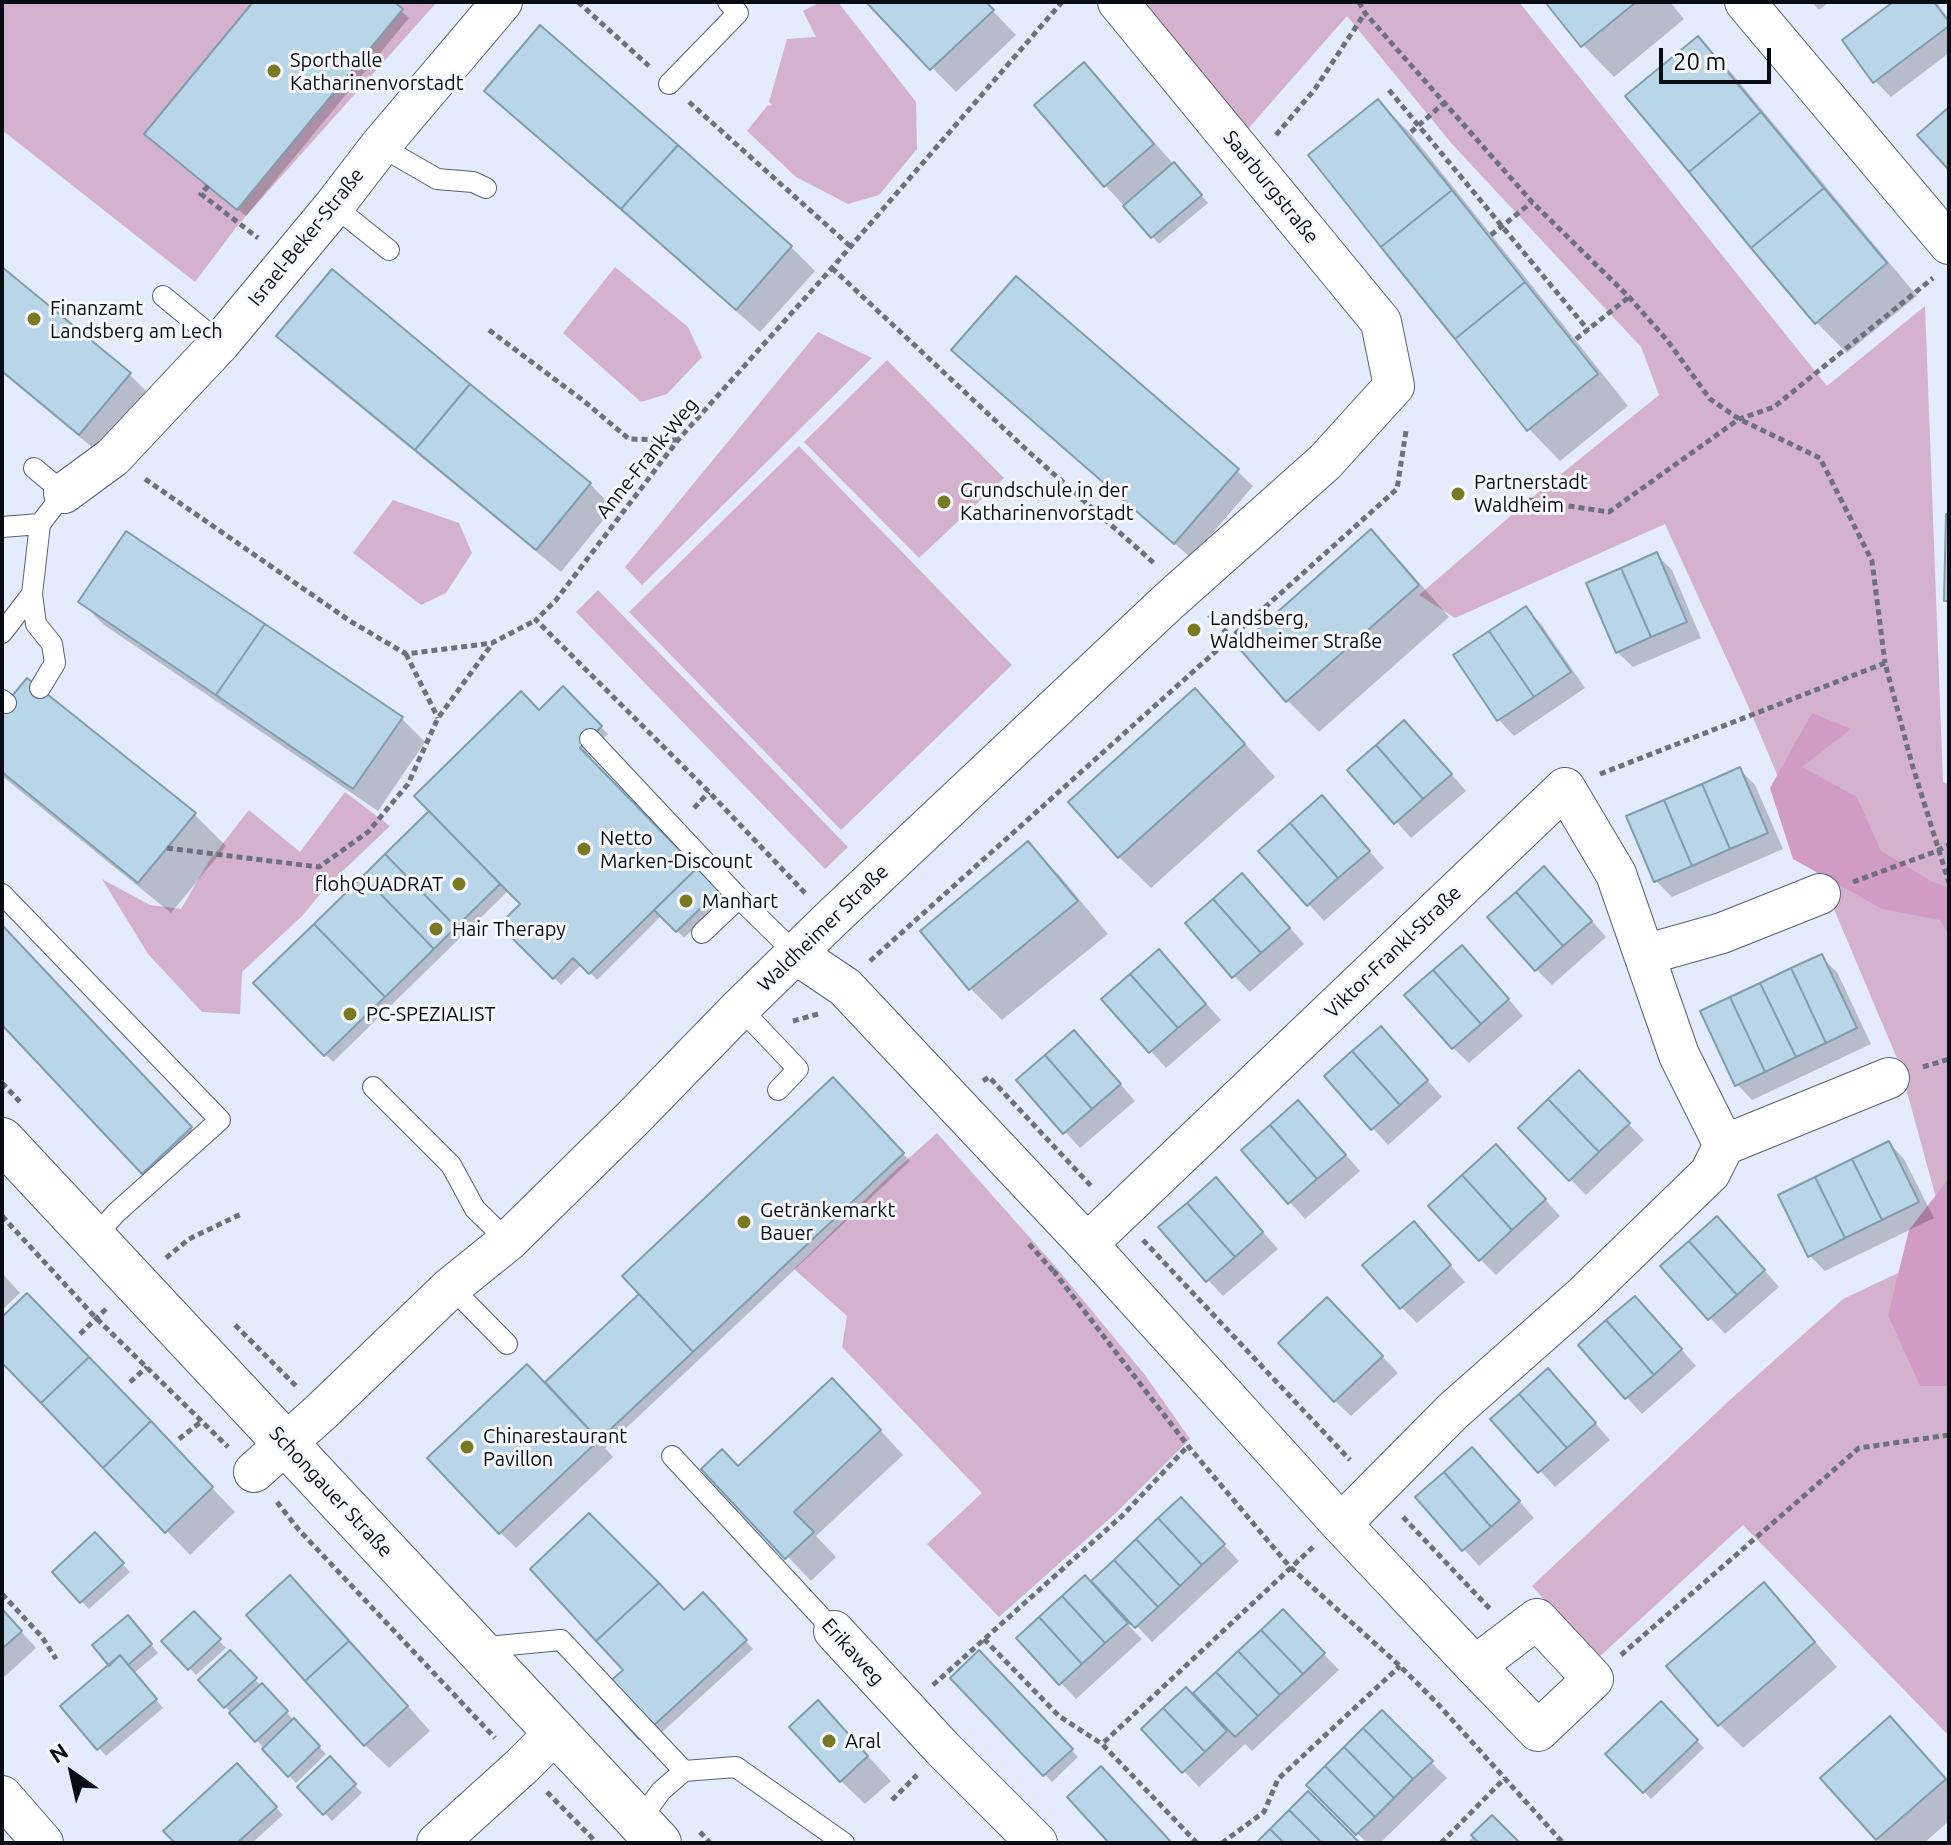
<!DOCTYPE html>
<html>
<head>
<meta charset="utf-8">
<style>
  body { margin:0 }
  #map { position:relative; width:1951px; height:1845px; overflow:hidden; background:#e4ebfc; font-family:Ubuntu,sans-serif }
  canvas { display:block }
  .frame { position:absolute; inset:0; border:4px solid #090c15; pointer-events:none }
  .north { position:absolute; left:32px; top:1733px; width:80px; height:80px; -webkit-text-stroke:6px #f6f8fe; paint-order:stroke; rotate:326deg; font-size:22px; font-weight:700; line-height:32px; text-align:center; color:#090c15 }
  .north::after { content:''; display:block; margin:auto; width:28px; height:36px; background:#090c15; clip-path:polygon(50% 0,100% 100%,50% 72%,0 100%) }
  .scale { position:absolute; left:1659px; top:48px; width:112px; height:36px; box-sizing:border-box; border:4px solid #090c15; border-top:0; padding-left:10px; font-size:24px; line-height:28px; white-space:nowrap; color:#090c15; -webkit-text-stroke:6px #f6f8fe; paint-order:stroke }
</style>
</head>
<body>
<div id="map">
<canvas width="1951" height="1845"></canvas>
<div class="frame"></div>
<div class="north">N</div>
<div class="scale">20 m</div>
</div>
<script>
const context = document.querySelector('canvas').getContext('2d');
context.lineJoin = 'round';
function paint(path, color) { context.fillStyle = color; context.fill(path, 'evenodd'); }
const toPath = rows => new Path2D(rows.map(r => 'M' + r).join(''));
function stroke(path, color, width, dash) { context.strokeStyle = color; context.lineWidth = width; context.lineCap = dash ? 'butt' : 'round'; context.setLineDash(dash || []); context.stroke(path); }
function label(font, color, halo, rows, align = 'center') {
  context.font = font + ' Ubuntu,sans-serif'; context.lineWidth = 6; context.setLineDash([]); context.textBaseline = 'middle'; context.strokeStyle = halo; context.fillStyle = color; for (const [text, x, y, turn = 0] of rows) {
    context.save(); context.translate(x, y); context.rotate((+turn || 0) * Math.PI / 180); context.textAlign = isNaN(turn) ? turn : align; if (halo) context.strokeText(text, 0, 0); context.fillText(text, 0, 0); context.restore();
  }
}
const green = toPath([
  [2,2,437,2,238,225,195,282,2,130],
  [820,2,838,2,916,102,917,149,879,195,848,204,796,177,747,131,767,106,772,105,769,102,787,39,816,37,803,11],
  [1145,2,1519,2,1827,386,1925,306,1943,782,1949,784,1949,1245,1899,1063,1746,701,1665,524,1455,618,1419,595,1529,500,1659,395,1641,347,1452,144,1347,16,1247,130],
  [615,267,688,327,702,357,667,394,641,402,563,333],
  [818,332,872,358,642,585,625,567],
  [887,360,1004,478,919,558,804,442],
  [799,446,1012,665,841,830,629,612],
  [393,500,459,523,472,553,446,593,421,605,353,553],
  [598,590,848,847,825,869,576,612],
  [345,792,390,826,327,886,302,916,242,972,240,1014,202,1012,148,954,102,879,150,905,181,909,209,861,249,810,300,852],
  [937,1133,1055,1266,1145,1375,1190,1439,1117,1512,999,1617,927,1544,982,1493,842,1347,847,1316,794,1269,890,1175],
  [1949,1249,1949,1736,1743,1525,1597,1659,1532,1586,1732,1398,1843,1299]
]);
const forest = toPath([
  [1812,713,1851,729,1802,767,1857,797,1881,851,1931,881,1949,888,1949,935,1940,920,1882,909,1793,859,1770,788],
  [1949,1178,1949,1386,1920,1386,1888,1315,1909,1230]
]);
const shadow = toPath([
  [256,2,391,2,409,18,246,216,154,141],
  [868,2,984,2,1016,35,956,92],
  [1547,2,1670,2,1684,19,1614,77,1583,45],
  [1812,2,1829,2,1819,10],
  [1897,2,1936,2,1949,19,1949,53,1891,97,1875,81],
  [540,28,791,247,815,271,760,332,510,114,486,91],
  [1698,39,1729,70,1917,296,1847,353,1816,322],
  [1083,65,1107,89,1208,203,1159,244,1105,185],
  [1378,101,1410,133,1628,406,1560,461,1529,429],
  [2,269,129,374,153,398,104,457,2,373],
  [279,336,590,484,613,508,561,572,303,360],
  [970,365,1237,471,1253,486,1191,558],
  [1371,532,1402,563,1449,617,1319,732,1288,701,1241,647],
  [1656,554,1672,570,1701,638,1633,667,1617,652],
  [81,602,401,718,425,742,378,811,104,625],
  [1526,608,1541,624,1585,688,1514,736,1499,720,1455,656],
  [28,681,195,815,226,846,171,913,2,776,2,711],
  [1195,691,1226,722,1275,777,1151,888,1119,857,1071,802],
  [570,696,608,734,586,756,725,898,684,938,662,915,597,980,582,964,561,985,502,925,523,904,509,890,333,1062,256,983,539,712],
  [1420,738,1466,791,1411,838,1350,770],
  [1740,770,1755,785,1783,849,1672,897,1656,881],
  [1337,814,1384,868,1324,921,1261,851],
  [1028,844,1059,875,1108,934,1002,1020,971,989,923,931],
  [1560,884,1606,937,1552,985,1536,969],
  [1258,891,1304,944,1250,992,1234,976],
  [2,927,206,1144,159,1188,2,1022],
  [1821,957,1837,972,1871,1044,1752,1100,1737,1084],
  [1478,963,1523,1016,1469,1063,1453,1048],
  [1174,967,1221,1020,1166,1068,1104,999],
  [1396,1044,1442,1097,1388,1145,1326,1076],
  [1089,1048,1135,1101,1080,1148,1019,1080],
  [1579,1073,1644,1140,1586,1195,1520,1128],
  [833,1080,910,1161,605,1448,613,1457,516,1548,500,1532,545,1385,642,1294],
  [1314,1118,1360,1171,1305,1219,1244,1150],
  [1889,1143,1904,1159,1934,1218,1825,1271,1809,1255],
  [1512,1162,1560,1216,1496,1275,1480,1259],
  [1231,1196,1278,1249,1223,1296,1208,1280],
  [1414,1224,1465,1282,1417,1323,1401,1307],
  [1733,1234,1779,1287,1725,1334,1663,1266],
  [2,1273,20,1293,2,1310],
  [1650,1314,1696,1366,1642,1414,1580,1346],
  [1343,1315,1398,1373,1351,1416,1335,1401],
  [2,1319,51,1319,235,1512,190,1555,2,1360],
  [1564,1387,1610,1440,1555,1487,1493,1419],
  [856,1404,903,1455,816,1536,836,1557,811,1581,704,1469,738,1468],
  [1488,1465,1534,1518,1479,1566,1418,1497],
  [1181,1500,1239,1561,1152,1642,1133,1622,1129,1626,1142,1639,1076,1699,1019,1638,1091,1585],
  [95,1535,130,1572,89,1609,54,1572],
  [290,1578,335,1623,430,1731,389,1768,365,1745],
  [1764,1585,1787,1609,1837,1667,1743,1748,1719,1724],
  [703,1595,753,1649,648,1745,684,1613],
  [2,1610,36,1648,2,1679],
  [1283,1612,1339,1670,1252,1751,1245,1744,1199,1787,1144,1729,1192,1696],
  [194,1614,226,1648,196,1675,164,1641],
  [135,1625,158,1653,134,1673,163,1708,106,1756,63,1706,111,1666],
  [979,1652,1078,1757,1052,1782,953,1678],
  [230,1653,326,1754,296,1783,201,1680],
  [1661,1704,1704,1748,1651,1799,1608,1754],
  [1382,1713,1447,1778,1380,1843,1367,1843,1309,1785],
  [1890,1719,1949,1782,1949,1821,1924,1843,1881,1843,1823,1778],
  [841,1727,891,1781,865,1804,841,1781],
  [330,1759,362,1793,332,1821,300,1787],
  [237,1766,283,1815,252,1843,177,1843],
  [1492,1818,1517,1843,1467,1843]
]);
const building = toPath([
  [253,2,394,2,403,9,237,210,144,134,253,2],
  [866,2,986,2,994,10,930,70,866,2],
  [1545,2,1636,2,1581,47,1545,2],
  [1893,2,1934,2,1949,22,1949,26,1873,83,1842,40,1893,2],
  [540,25,678,145,621,209,484,91,540,25],
  [1698,36,1761,112,1689,172,1625,96,1698,36],
  [1084,62,1154,144,1104,187,1034,105,1084,62],
  [1378,99,1452,190,1381,247,1308,155,1378,99],
  [1949,107,1949,167,1947,168,1917,135,1949,107],
  [1761,112,1824,188,1751,248,1689,172,1761,112],
  [678,145,792,246,736,310,621,209,678,145],
  [1174,162,1202,195,1151,238,1123,206,1174,162],
  [1824,188,1887,263,1815,324,1751,248,1824,188],
  [1452,190,1525,282,1455,339,1381,247,1452,190],
  [2,267,131,373,79,435,2,371,2,267],
  [332,269,470,384,415,450,276,336,332,269],
  [1016,276,1239,469,1174,544,951,350,1016,276],
  [1525,282,1598,374,1527,431,1455,339,1525,282],
  [470,384,591,483,536,550,415,450,470,384],
  [1946,514,1949,514,1949,601,1944,601,1946,514],
  [1371,529,1419,585,1286,702,1238,647,1371,529],
  [126,531,265,624,216,695,78,602,126,531],
  [1657,552,1687,622,1651,637,1621,568,1657,552],
  [1621,568,1651,637,1616,653,1586,583,1621,568],
  [1526,606,1571,672,1534,697,1489,631,1526,606],
  [265,624,403,717,353,789,216,695,265,624],
  [1489,631,1534,697,1497,721,1453,655,1489,631],
  [27,678,196,813,138,883,2,772,2,708,27,678],
  [563,686,602,726,580,748,697,868,589,974,573,958,553,979,499,925,520,904,414,796,521,691,539,710,563,686],
  [1195,688,1245,744,1118,858,1068,802,1195,688],
  [1404,720,1452,774,1423,799,1376,745,1404,720],
  [1376,745,1423,799,1394,824,1347,770,1376,745],
  [1740,767,1768,833,1730,849,1702,784,1740,767],
  [1702,784,1730,849,1692,866,1664,800,1702,784],
  [1322,795,1370,851,1338,878,1290,823,1322,795],
  [1664,800,1692,866,1654,882,1626,816,1664,800],
  [429,811,500,884,456,927,385,854,429,811],
  [1290,823,1338,878,1307,906,1258,851,1290,823],
  [1028,841,1078,901,969,990,920,931,1028,841],
  [385,854,456,927,434,949,363,876,385,854],
  [1544,866,1592,921,1563,946,1516,892,1544,866],
  [697,868,719,890,676,932,654,910,697,868],
  [1242,873,1290,928,1261,953,1213,899,1242,873],
  [363,876,434,949,385,997,314,924,363,876],
  [1516,892,1563,946,1535,971,1487,917,1516,892],
  [1213,899,1261,953,1232,978,1185,923,1213,899],
  [314,924,385,997,324,1056,253,983,314,924],
  [2,925,192,1127,142,1174,2,1025,2,925],
  [1462,945,1509,999,1481,1024,1433,970,1462,945],
  [1159,949,1206,1004,1178,1028,1130,974,1159,949],
  [1822,954,1857,1028,1826,1043,1791,968,1822,954],
  [1791,968,1826,1043,1796,1057,1760,983,1791,968],
  [1433,970,1481,1024,1452,1049,1404,995,1433,970],
  [1130,974,1178,1028,1149,1053,1101,999,1130,974],
  [1760,983,1796,1057,1765,1072,1730,997,1760,983],
  [1730,997,1765,1072,1735,1086,1700,1011,1730,997],
  [1381,1026,1428,1080,1400,1105,1352,1051,1381,1026],
  [1074,1030,1121,1084,1092,1109,1045,1055,1074,1030],
  [1352,1051,1400,1105,1371,1130,1324,1076,1352,1051],
  [1045,1055,1092,1109,1063,1134,1016,1080,1045,1055],
  [1579,1070,1630,1123,1599,1152,1548,1099,1579,1070],
  [833,1077,904,1153,693,1352,622,1276,833,1077],
  [1548,1099,1599,1152,1569,1181,1518,1128,1548,1099],
  [1298,1100,1346,1155,1317,1179,1270,1125,1298,1100],
  [1270,1125,1317,1179,1288,1204,1241,1150,1270,1125],
  [1889,1141,1919,1202,1882,1220,1852,1159,1889,1141],
  [1496,1144,1546,1199,1512,1230,1462,1175,1496,1144],
  [1852,1159,1882,1220,1845,1238,1815,1177,1852,1159],
  [1462,1175,1512,1230,1479,1261,1428,1206,1462,1175],
  [1216,1177,1263,1232,1235,1257,1187,1203,1216,1177],
  [1815,1177,1845,1238,1808,1257,1778,1195,1815,1177],
  [1187,1203,1235,1257,1206,1282,1158,1227,1187,1203],
  [1717,1216,1765,1270,1737,1295,1689,1241,1717,1216],
  [1414,1221,1451,1265,1400,1309,1362,1265,1414,1221],
  [1689,1241,1737,1295,1708,1320,1660,1266,1689,1241],
  [27,1293,89,1357,41,1403,2,1363,2,1317,27,1293],
  [639,1294,693,1352,599,1440,545,1382,639,1294],
  [1635,1296,1682,1349,1654,1375,1606,1320,1635,1296],
  [1327,1297,1383,1356,1334,1402,1278,1343,1327,1297],
  [1606,1320,1654,1375,1625,1399,1578,1345,1606,1320],
  [89,1357,151,1421,103,1468,41,1403,89,1357],
  [527,1364,599,1440,499,1534,427,1458,527,1364],
  [1548,1368,1596,1423,1567,1448,1519,1394,1548,1368],
  [832,1378,881,1430,794,1512,814,1532,785,1559,701,1469,722,1449,738,1466,832,1378],
  [1519,1394,1567,1448,1538,1473,1490,1419,1519,1394],
  [151,1421,213,1487,165,1533,103,1468,151,1421],
  [1472,1447,1520,1501,1491,1527,1444,1472,1472,1447],
  [1444,1472,1491,1527,1462,1551,1415,1497,1444,1472],
  [1181,1497,1225,1544,1202,1565,1158,1518,1181,1497],
  [589,1513,659,1583,596,1641,530,1569,589,1513],
  [1158,1518,1202,1565,1180,1586,1136,1539,1158,1518],
  [95,1532,124,1563,80,1603,52,1572,95,1532],
  [1136,1539,1180,1586,1158,1607,1114,1560,1136,1539],
  [1114,1560,1158,1607,1135,1628,1091,1581,1114,1560],
  [290,1575,349,1641,305,1681,246,1615,290,1575],
  [1085,1575,1128,1623,1105,1643,1062,1596,1085,1575],
  [1764,1582,1815,1642,1718,1726,1666,1666,1764,1582],
  [659,1583,684,1610,703,1592,747,1640,639,1739,597,1693,623,1670,596,1641,659,1583],
  [1062,1596,1105,1643,1082,1664,1039,1617,1062,1596],
  [2,1609,22,1631,2,1649,2,1609],
  [1283,1609,1325,1653,1303,1674,1261,1630,1283,1609],
  [194,1611,221,1639,188,1670,161,1641,194,1611],
  [128,1615,152,1644,128,1665,120,1655,109,1666,92,1645,128,1615],
  [1039,1617,1082,1664,1059,1685,1016,1638,1039,1617],
  [1261,1630,1303,1674,1280,1695,1238,1651,1261,1630],
  [349,1641,408,1706,364,1746,305,1681,349,1641],
  [230,1650,257,1678,224,1708,198,1680,230,1650],
  [979,1650,1073,1749,1043,1776,950,1678,979,1650],
  [1238,1651,1280,1695,1258,1716,1216,1672,1238,1651],
  [120,1655,157,1699,97,1750,60,1706,120,1655],
  [1216,1672,1258,1716,1235,1737,1193,1693,1216,1672],
  [262,1683,288,1711,255,1742,229,1713,262,1683],
  [1186,1687,1227,1731,1205,1752,1163,1708,1186,1687],
  [818,1700,868,1756,840,1782,789,1727,818,1700],
  [1661,1701,1698,1740,1643,1793,1605,1754,1661,1701],
  [1163,1708,1205,1752,1182,1773,1141,1729,1163,1708],
  [1382,1710,1433,1761,1413,1779,1363,1728,1382,1710],
  [1890,1716,1946,1779,1876,1840,1820,1778,1890,1716],
  [294,1718,320,1746,288,1777,262,1749,294,1718],
  [1363,1728,1413,1779,1394,1798,1344,1747,1363,1728],
  [1344,1747,1394,1798,1375,1817,1325,1766,1344,1747],
  [330,1756,356,1784,323,1815,297,1787,330,1756],
  [237,1763,277,1807,237,1843,175,1843,163,1831,237,1763],
  [1101,1766,1172,1843,1109,1843,1067,1797,1101,1766],
  [1325,1766,1375,1817,1356,1835,1306,1785,1325,1766],
  [1308,1791,1360,1843,1322,1843,1289,1810,1308,1791],
  [1289,1810,1322,1843,1284,1843,1270,1829,1289,1810],
  [1492,1815,1520,1843,1479,1843,1471,1835,1492,1815],
  [1270,1829,1284,1843,1256,1843,1270,1829]
]);
const path = toPath([
  [578,2,649,66],
  [1359,2,1365,13,1532,202,1629,297,1667,340,1710,399,1739,419,1820,458,1872,561,1885,663],
  [1389,90,1588,330],
  [689,102,850,246],
  [1411,132,1444,103],
  [1276,135,1315,89,1365,13],
  [208,186,201,194,258,238],
  [1491,235,1532,202],
  [832,268,1030,453,1155,564],
  [489,330,585,402,629,439,677,440],
  [1576,339,1629,297],
  [145,479,350,621,406,654,492,643,536,620],
  [1529,500,1609,512,1739,419,1774,407,1933,278],
  [1209,615,1231,637],
  [406,654,438,718],
  [1600,774,1885,663,1912,764,1949,883],
  [694,808,709,792],
  [167,848,319,867,368,832,408,784,438,718,492,644],
  [1853,882,1937,851,1949,845],
  [805,893,709,792,536,620,556,600,678,440,832,268,1062,2],
  [870,961,1397,489,1406,431],
  [793,1021,818,1014],
  [1923,1067,1949,1059],
  [983,1081,989,1077,1092,1187],
  [2,1083,22,1104],
  [2,1216,95,1317,228,1447],
  [1143,1240,1350,1460],
  [1029,1244,1055,1273],
  [166,1258,189,1239,241,1214],
  [1057,1271,1055,1273,1188,1446,1290,1567,1400,1666,1436,1702,1563,1843],
  [235,1325,296,1386],
  [80,1334,107,1308],
  [130,1382,147,1367],
  [179,1439,202,1421],
  [277,1502,299,1530,495,1738],
  [1403,1517,1490,1609],
  [2,1594,42,1637,56,1659],
  [984,1639,1059,1716,1102,1744],
  [1621,1655,1859,1448,1949,1435],
  [933,1685,1123,1515,1188,1446],
  [547,1792,597,1843],
  [892,1800,917,1775],
  [700,1832,710,1843],
  [1197,1843,1102,1744,1313,1547],
  [1222,1843,1264,1812,1278,1779,1400,1666],
  [1441,1843,1505,1778]
]);
const lane = toPath([
  [669,84,738,13,728,2],
  [380,146,437,179,473,182,486,188],
  [334,206,389,250],
  [163,296,220,343],
  [2,527,40,524],
  [32,594,36,624,52,644,55,663,40,688],
  [2,633,32,594,40,524,64,493,34,468],
  [2,700,6,703],
  [590,739,739,898],
  [2,894,220,1120,116,1213,94,1238],
  [702,933,739,898,796,954],
  [740,1008,798,1069,778,1090],
  [373,1087,451,1165,475,1209,508,1241],
  [451,1287,507,1344],
  [672,1456,834,1631],
  [477,1648,561,1640,684,1771,661,1791,639,1821],
  [684,1771,736,1767,844,1843]
]);
const street = toPath([
  [1745,2,1949,244],
  [64,493,113,457,220,343,334,206,380,146,502,2],
  [796,954,845,987,1087,1244,1341,1524,1475,1666,1538,1731,1593,1679,1537,1619,1475,1666],
  [1644,955,1722,933,1820,894],
  [1724,1145,1889,1078],
  [1087,1244,1565,788,1616,874,1679,1055,1724,1145,1710,1173,1582,1297,1453,1411,1341,1524],
  [254,1472,321,1412,451,1287,508,1241,634,1117,740,1008,830,920,1169,601,1325,462,1394,386,1381,322,1118,2],
  [834,1631,943,1749,1037,1843],
  [2,1796,43,1843],
  [437,1843,522,1766,556,1732]
]);
const secondary = toPath([
  [2,1140,659,1843]
]);
const markers = [
  [274,71,8,"#787920"],
  [34,319,8,"#787920"],
  [1458,494,8,"#787920"],
  [944,502,8,"#787920"],
  [1194,630,8,"#787920"],
  [584,849,8,"#787920"],
  [459,884,8,"#787920"],
  [686,901,8,"#787920"],
  [436,929,8,"#787920"],
  [350,1014,8,"#787920"],
  [744,1222,8,"#787920"],
  [467,1447,8,"#787920"],
  [829,1741,8,"#787920"]
];
const poiNames = [
  ["Sporthalle",290,60],
  ["Katharinenvorstadt",290,83],
  ["Finanzamt",50,308],
  ["Landsberg am Lech",50,331],
  ["Partnerstadt",1474,482],
  ["Waldheim",1474,505],
  ["Grundschule in der",960,490],
  ["Katharinenvorstadt",960,513],
  ["Landsberg,",1210,618],
  ["Waldheimer Straße",1210,641],
  ["Netto",600,838],
  ["Marken-Discount",600,861],
  ["flohQUADRAT",443,884,"right"],
  ["Manhart",702,901],
  ["Hair Therapy",452,929],
  ["PC-SPEZIALIST",366,1014],
  ["Getränkemarkt",760,1210],
  ["Bauer",760,1233],
  ["Chinarestaurant",483,1436],
  ["Pavillon",483,1459],
  ["Aral",845,1741]
];
const streetNames = [
  ["Saarburgstraße",1271,187,51],
  ["Israel-Beker-Straße",306,237,-51],
  ["Anne-Frank-Weg",647,458,-51],
  ["Waldheimer Straße",823,928,-44],
  ["Viktor-Frankl-Straße",1393,952,-44],
  ["Schongauer Straße",331,1492,47],
  ["Erikaweg",853,1652,48]
];
paint(green, '#d4b2cd');
paint(forest, '#d19bc6');
paint(shadow, '#0003');
paint(building, '#b9d6e9');
stroke(building, '#819daf', 2);
stroke(lane, '#586079', 22);
stroke(street, '#586079', 42);
stroke(secondary, '#586079', 46);
stroke(path, '#6c717d', 5, [6, 4]);
stroke(lane, '#fff', 20);
stroke(street, '#fff', 40);
stroke(secondary, '#fff', 44);
for (const [x, y, r, color] of markers) { const dot = new Path2D(); dot.arc(x, y, r, 0, 2 * Math.PI); context.fillStyle = color; context.fill(dot); stroke(dot, '#f6f8fe', 3); }
label('20px', '#090c15', '#f6f8fe', poiNames, 'left');
label('20px', '#090c15', '#f6f8fe', streetNames);
</script>
</body>
</html>
